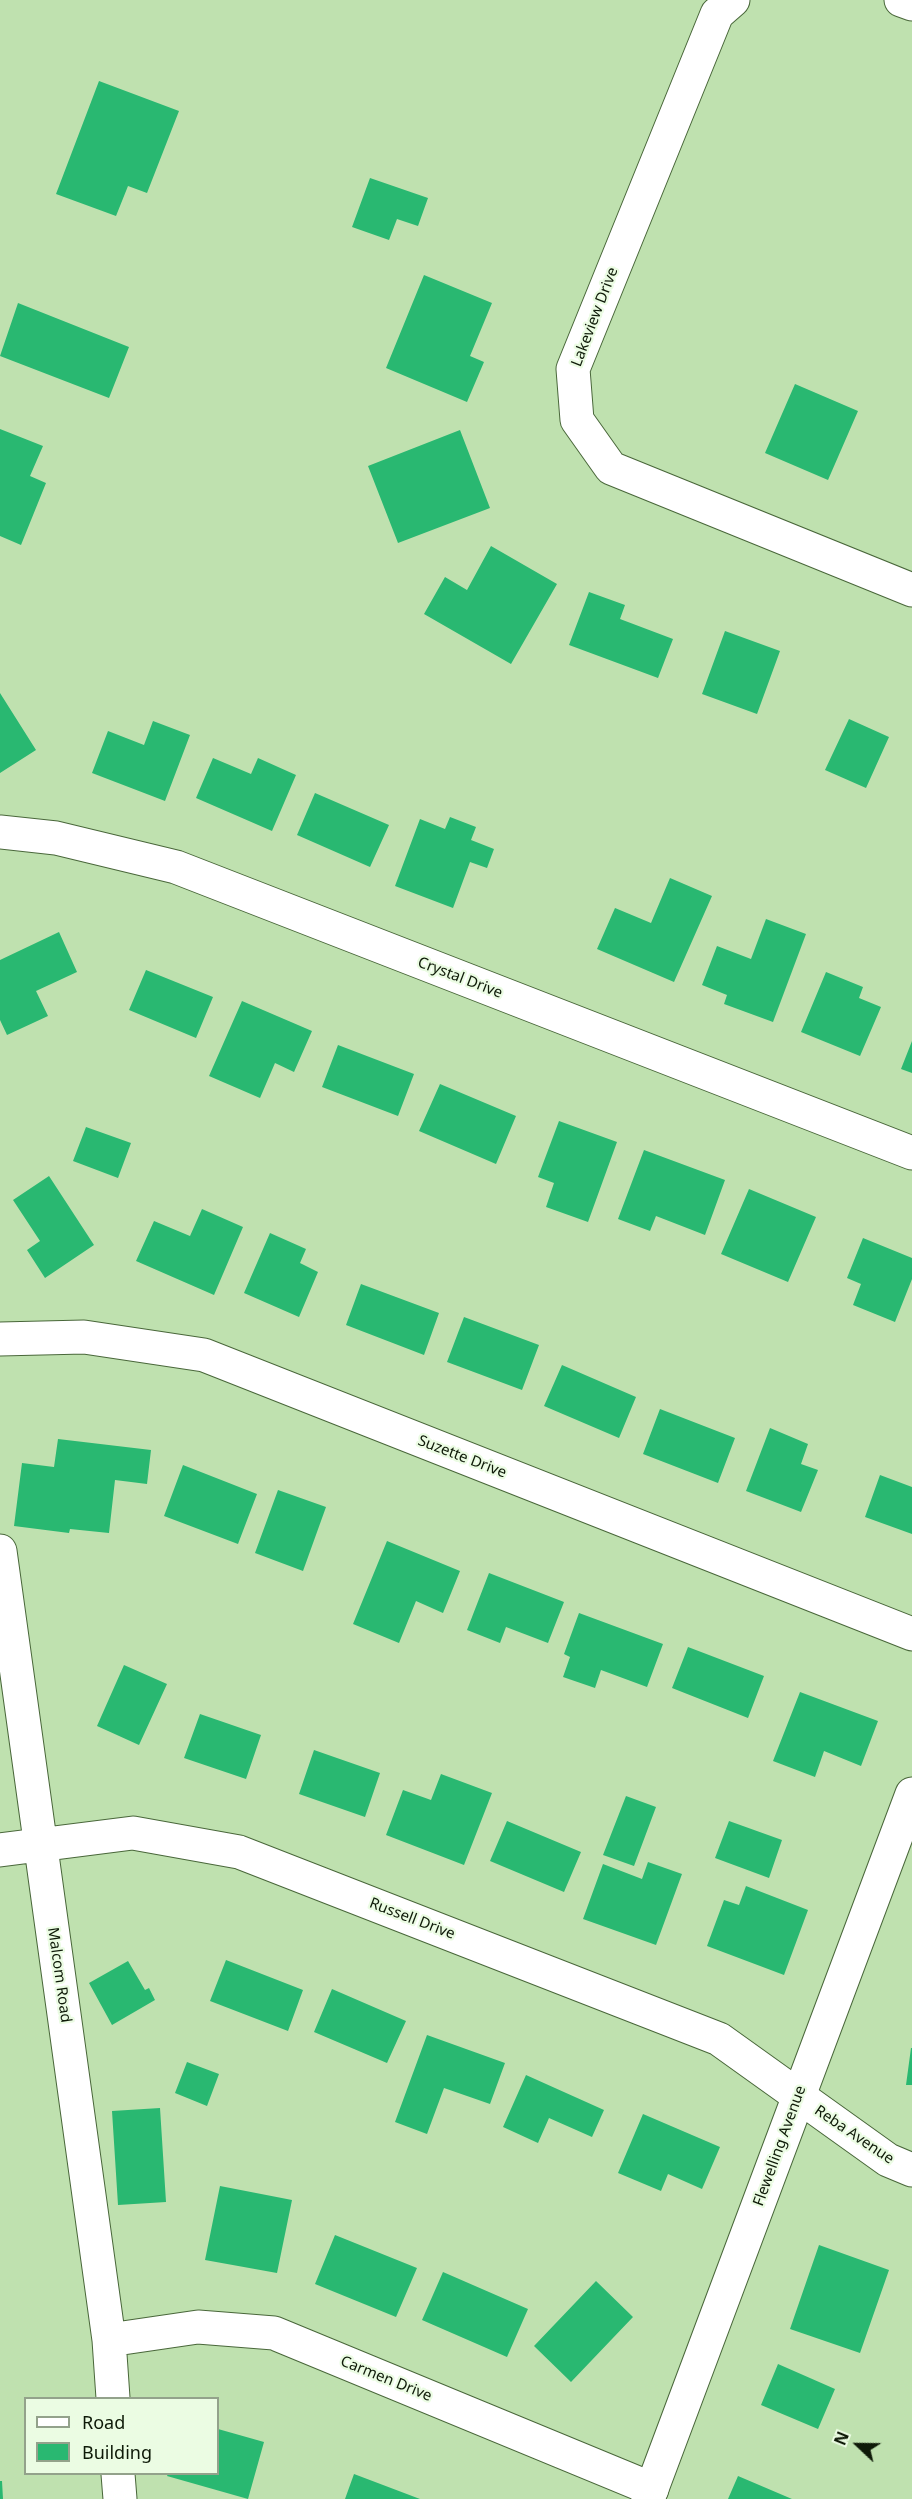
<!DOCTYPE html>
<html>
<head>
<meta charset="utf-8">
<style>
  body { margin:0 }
  #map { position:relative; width:912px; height:2499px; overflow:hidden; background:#bfe1af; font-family:"Noto Sans",sans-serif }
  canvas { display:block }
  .legend { position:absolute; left:24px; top:2397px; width:195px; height:78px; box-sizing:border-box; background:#ebfce3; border:2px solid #93a28b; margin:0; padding:8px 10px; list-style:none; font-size:18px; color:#0e1a08 }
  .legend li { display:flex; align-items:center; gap:12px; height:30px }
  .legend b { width:30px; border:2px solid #93a28b }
  .north { position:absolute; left:828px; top:2415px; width:60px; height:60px; -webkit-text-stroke:4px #ebfce3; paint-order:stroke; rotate:292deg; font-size:16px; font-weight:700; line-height:24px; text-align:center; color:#0e1a08 }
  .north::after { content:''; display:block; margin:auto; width:21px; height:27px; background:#0e1a08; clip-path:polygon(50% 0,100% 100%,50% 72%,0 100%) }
</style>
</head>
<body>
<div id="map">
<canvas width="912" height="2499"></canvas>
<ul class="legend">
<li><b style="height:8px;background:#fff"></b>Road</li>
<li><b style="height:16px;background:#29b871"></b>Building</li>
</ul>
<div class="north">N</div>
</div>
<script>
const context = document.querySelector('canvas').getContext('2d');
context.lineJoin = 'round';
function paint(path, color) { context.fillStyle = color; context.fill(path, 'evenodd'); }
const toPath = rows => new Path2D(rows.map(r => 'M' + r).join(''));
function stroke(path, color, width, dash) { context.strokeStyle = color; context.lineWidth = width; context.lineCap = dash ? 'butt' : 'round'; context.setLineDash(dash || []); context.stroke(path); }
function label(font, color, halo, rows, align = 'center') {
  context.font = font + ' "Noto Sans",sans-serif'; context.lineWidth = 4.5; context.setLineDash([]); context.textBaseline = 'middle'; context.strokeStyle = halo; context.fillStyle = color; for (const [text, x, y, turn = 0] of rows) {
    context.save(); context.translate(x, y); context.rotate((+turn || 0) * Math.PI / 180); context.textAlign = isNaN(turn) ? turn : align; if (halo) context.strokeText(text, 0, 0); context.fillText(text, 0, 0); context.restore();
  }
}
const building = toPath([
  [99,81,179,111,147,193,128,186,116,216,56,194],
  [370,178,428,198,418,226,397,219,389,240,352,227],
  [424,275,492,303,470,356,484,362,467,402,386,368],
  [18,303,129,347,109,398,0,356],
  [795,384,858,411,828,480,765,453],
  [0,429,43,446,30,476,46,483,21,545,0,536],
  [460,430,490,508,398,543,368,466],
  [491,546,557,584,511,664,424,614,445,577,467,590],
  [589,592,625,605,620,619,673,639,658,678,569,645],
  [725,631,780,651,757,714,702,694],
  [0,693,36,750,0,773],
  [849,719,889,737,866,788,825,770],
  [153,721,190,735,165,801,92,773,108,731,144,745],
  [213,758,251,774,258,758,296,775,272,831,196,798],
  [315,793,389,825,370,867,297,835],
  [450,817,476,827,471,840,494,849,487,868,470,862,453,908,395,886,420,819,445,829],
  [670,878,712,896,674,982,597,949,615,908,651,923],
  [766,919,806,934,773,1022,724,1004,727,995,702,985,717,946,751,959],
  [59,932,77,972,36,991,48,1016,7,1035,0,1020,0,960],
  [146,970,213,997,196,1038,129,1010],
  [826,972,863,987,859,998,881,1007,860,1056,801,1032],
  [242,1001,312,1031,294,1072,275,1063,260,1098,209,1076],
  [912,1041,912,1073,901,1069],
  [338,1045,414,1074,398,1116,322,1087],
  [440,1084,516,1116,496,1164,419,1131],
  [559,1121,617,1142,588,1222,546,1207,554,1183,538,1177],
  [86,1127,131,1143,118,1178,73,1161],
  [644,1150,725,1180,705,1235,656,1216,650,1231,618,1219],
  [49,1176,94,1245,45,1278,27,1250,40,1241,13,1200],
  [749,1189,816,1217,788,1282,721,1254],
  [202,1209,243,1227,214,1295,136,1261,154,1221,190,1236],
  [270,1233,306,1249,300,1263,318,1272,299,1317,244,1293],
  [863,1238,912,1258,912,1279,895,1322,853,1305,861,1284,847,1278],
  [361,1284,439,1313,424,1355,346,1325],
  [464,1317,539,1345,522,1390,447,1362],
  [562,1365,636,1397,619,1438,544,1406],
  [660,1409,735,1438,718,1483,643,1454],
  [770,1428,808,1444,801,1464,818,1470,801,1512,746,1491],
  [58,1439,151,1450,147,1484,115,1480,109,1533,70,1529,69,1533,14,1526,22,1463,54,1467],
  [183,1465,257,1494,238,1544,164,1516],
  [880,1475,912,1487,912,1534,865,1517],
  [278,1490,326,1507,303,1571,255,1553],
  [387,1541,460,1571,443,1613,416,1601,399,1643,353,1624],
  [489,1573,564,1602,548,1643,506,1627,500,1643,467,1630],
  [579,1613,663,1644,647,1687,601,1670,595,1688,563,1677,570,1657,564,1654],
  [688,1647,764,1676,748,1718,672,1688],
  [124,1665,167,1684,139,1745,97,1726],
  [800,1692,878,1721,861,1766,824,1751,815,1777,773,1761],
  [200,1714,261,1735,246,1779,184,1758],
  [314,1750,380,1773,365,1817,299,1794],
  [441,1774,492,1793,464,1865,386,1835,403,1790,431,1800],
  [626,1796,656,1807,634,1866,603,1855],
  [507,1821,581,1852,564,1892,490,1861],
  [729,1821,782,1840,769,1878,715,1858],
  [648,1862,682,1874,656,1945,583,1919,603,1864,642,1879],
  [746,1886,808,1910,784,1975,707,1946,724,1900,739,1905],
  [226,1960,303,1990,288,2031,210,2001],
  [128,1961,145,1990,149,1988,155,2000,112,2025,89,1983],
  [332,1989,406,2021,387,2063,314,2032],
  [427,2035,505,2063,490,2104,444,2088,427,2134,395,2122],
  [911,2048,912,2048,912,2085,906,2085],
  [187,2062,219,2074,207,2106,175,2093],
  [526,2075,604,2110,592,2137,549,2118,538,2143,503,2127],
  [160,2108,166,2202,118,2205,112,2111],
  [643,2114,720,2147,702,2189,668,2174,661,2191,618,2173],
  [220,2186,292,2200,277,2273,205,2260],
  [335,2235,417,2268,396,2317,315,2284],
  [819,2245,889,2270,860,2353,790,2329],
  [443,2272,528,2309,507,2357,422,2320],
  [596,2281,633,2317,571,2382,534,2346],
  [778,2364,835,2389,818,2429,761,2405],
  [218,2429,264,2442,248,2499,167,2476,168,2474,218,2474],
  [354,2474,420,2499,345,2499],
  [738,2476,792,2499,728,2499],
  [0,2481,2,2481,3,2499,0,2499]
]);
const minor = toPath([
  [733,0,717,14,573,369,577,420,611,468,912,590],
  [901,0,912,4],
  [0,832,56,838,176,867,912,1153],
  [0,1339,84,1337,204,1355,912,1634],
  [0,1551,109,2340,113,2398],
  [0,1850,133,1833,239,1852,719,2039,888,2160,912,2170],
  [109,2340,198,2327,274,2333,652,2489],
  [118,2474,120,2499]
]);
const tertiary = toPath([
  [648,2499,912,1794]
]);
const streetNames = [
  ["Lakeview Drive",595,317,-69],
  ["Crystal Drive",460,978,21],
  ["Suzette Drive",462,1457,21],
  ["Russell Drive",412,1919,21],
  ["Malcom Road",59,1975,82],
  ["Reba Avenue",854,2135,34],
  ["Flewelling Avenue",780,2146,-70],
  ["Carmen Drive",386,2379,22]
];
paint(building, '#29b871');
stroke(minor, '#49673a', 35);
stroke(tertiary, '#49673a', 35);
stroke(minor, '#fff', 33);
stroke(tertiary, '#fff', 33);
label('15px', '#0e1a08', '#ebfce3', streetNames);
</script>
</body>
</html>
